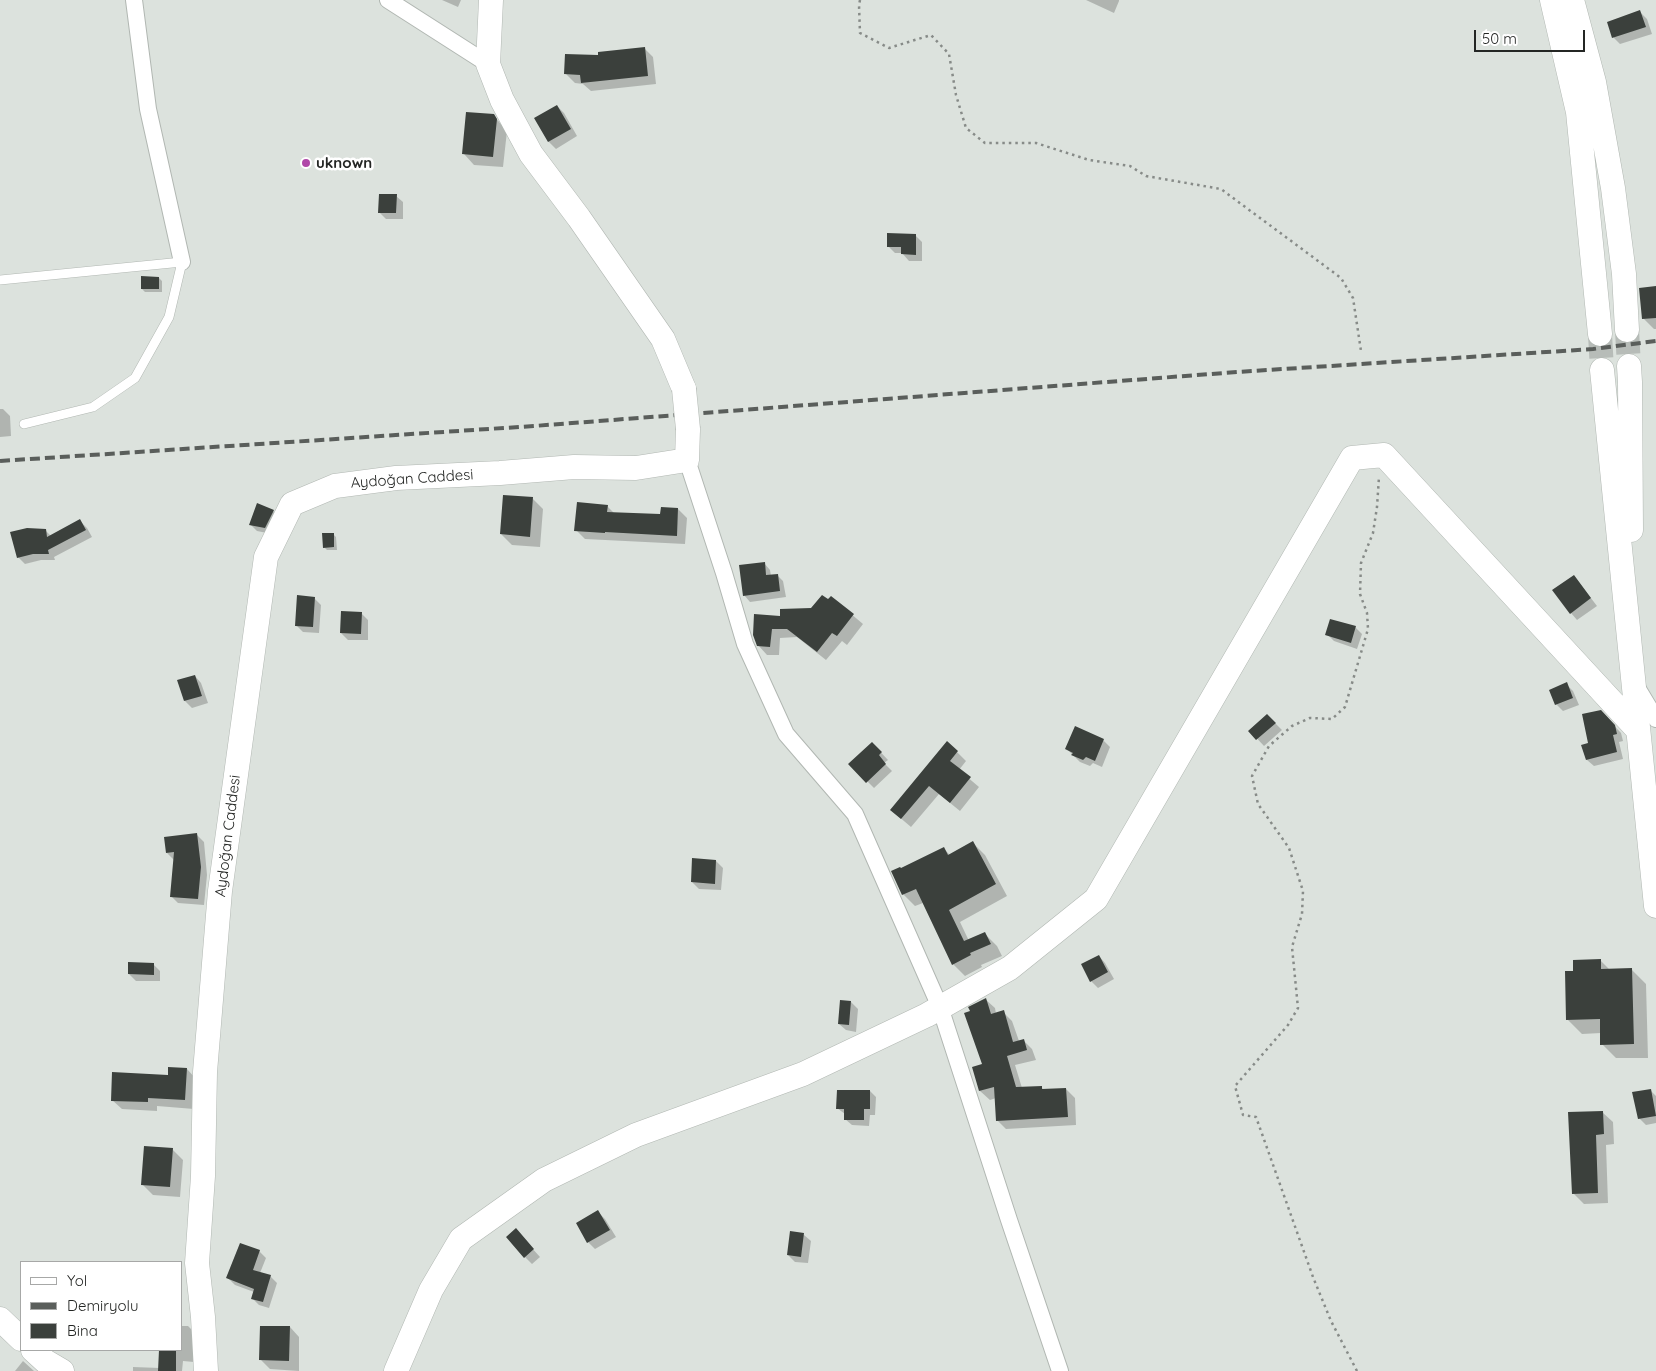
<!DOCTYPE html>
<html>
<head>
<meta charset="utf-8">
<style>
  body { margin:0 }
  #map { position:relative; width:1656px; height:1371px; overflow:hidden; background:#dce2dd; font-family:Quicksand,sans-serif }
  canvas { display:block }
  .legend { position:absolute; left:20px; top:1261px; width:162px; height:90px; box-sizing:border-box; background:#fff; border:1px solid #a7a8a7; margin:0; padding:6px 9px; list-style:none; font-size:15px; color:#242624 }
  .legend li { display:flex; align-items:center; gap:10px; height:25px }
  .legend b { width:25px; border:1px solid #a7a8a7 }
  .scale { position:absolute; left:1474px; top:30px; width:111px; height:22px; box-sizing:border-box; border:2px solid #242624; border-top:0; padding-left:6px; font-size:15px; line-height:18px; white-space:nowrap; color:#242624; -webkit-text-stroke:4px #fff; paint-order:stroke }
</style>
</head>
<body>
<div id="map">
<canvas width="1656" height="1371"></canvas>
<ul class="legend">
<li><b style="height:6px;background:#fff"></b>Yol</li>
<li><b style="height:6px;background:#5a5e5b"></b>Demiryolu</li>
<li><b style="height:14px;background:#3b403c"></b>Bina</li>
</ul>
<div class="scale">50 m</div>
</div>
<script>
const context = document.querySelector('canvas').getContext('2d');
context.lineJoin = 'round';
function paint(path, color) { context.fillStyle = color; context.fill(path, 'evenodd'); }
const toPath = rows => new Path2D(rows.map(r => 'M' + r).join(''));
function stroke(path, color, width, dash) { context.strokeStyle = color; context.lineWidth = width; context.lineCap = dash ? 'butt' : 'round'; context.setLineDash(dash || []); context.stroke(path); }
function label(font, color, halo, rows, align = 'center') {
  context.font = font + ' Quicksand,sans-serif'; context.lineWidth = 5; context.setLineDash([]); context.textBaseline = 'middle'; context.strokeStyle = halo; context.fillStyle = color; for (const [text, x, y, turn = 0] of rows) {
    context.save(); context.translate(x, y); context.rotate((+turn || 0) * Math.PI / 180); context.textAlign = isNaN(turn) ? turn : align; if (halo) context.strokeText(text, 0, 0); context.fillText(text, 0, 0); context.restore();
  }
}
const shadow = toPath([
  [442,0,461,0,458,7],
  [1086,0,1119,0,1119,1,1114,13],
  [1640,12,1647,19,1652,34,1620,44,1614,38,1608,23],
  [644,48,653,57,656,84,591,91,583,84,575,83,566,74,600,56],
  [557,106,564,113,577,136,556,149,549,142,536,118],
  [493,115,507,131,503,167,474,165,464,154],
  [396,196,403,202,403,219,386,219,379,212],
  [915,235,922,242,922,261,909,261,902,253,895,253,888,246],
  [159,278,162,281,162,292,145,292,142,289],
  [1656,287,1656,329,1654,329,1643,318],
  [0,409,3,409,10,416,11,436,0,437],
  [532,498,543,509,540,547,512,545,501,534],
  [607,506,614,513,661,516,678,509,687,518,685,544,585,539,576,530],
  [273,511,280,518,272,534,257,531,250,524],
  [80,521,87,528,92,537,54,557,55,560,41,560,25,564,18,557,45,530,51,536],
  [333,534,336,537,337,550,327,550,324,547],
  [764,563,770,570,771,576,777,575,783,581,786,597,750,602,744,595],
  [1574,576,1597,606,1577,620,1571,613],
  [831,597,863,624,847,645,842,641,826,660,797,637,780,638,779,655,767,655,758,645,782,617,812,610,828,601],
  [314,598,321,605,319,633,303,632,296,625],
  [361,613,368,620,368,640,348,640,341,633],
  [1355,627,1362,634,1357,649,1334,641,1327,634],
  [195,676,201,683,208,703,192,708,185,701,179,681],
  [1566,684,1573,691,1579,705,1563,711,1556,704],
  [1267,715,1282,730,1264,746,1250,731],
  [1607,718,1621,733,1623,741,1619,742,1623,759,1594,766,1587,760,1590,744],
  [1103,740,1110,747,1102,767,1093,763,1090,766,1080,762,1067,749],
  [872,743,888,760,884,763,892,771,874,788,850,764],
  [957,752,966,761,959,770,979,787,960,811,939,794,911,827,891,810],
  [197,835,204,842,207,875,204,905,178,903,171,896,174,860,167,853],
  [973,843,985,855,1007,896,960,922,969,941,985,934,997,946,1002,956,981,965,982,967,965,976,953,964,923,903,915,906,903,894,944,849,950,855],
  [716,861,723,868,721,890,699,889,692,882],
  [1099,956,1105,963,1114,979,1098,988,1091,981,1082,965],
  [1600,960,1610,970,1632,970,1646,984,1648,1058,1616,1058,1602,1044,1601,1033,1582,1034,1567,1019,1574,972],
  [153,964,160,971,160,981,136,981,129,974],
  [985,999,995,1008,996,1014,1003,1012,1012,1021,1019,1041,1023,1040,1032,1049,1036,1060,1015,1065,1022,1088,1041,1087,1044,1090,1066,1089,1075,1098,1076,1125,1006,1129,997,1120,996,1098,990,1100,980,1091,974,1068,983,1065,971,1012],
  [851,1002,858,1009,856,1032,846,1030,839,1024],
  [187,1069,196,1079,194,1109,157,1106,157,1111,122,1109,112,1100],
  [1650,1090,1656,1096,1656,1123,1646,1125,1639,1118],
  [870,1091,876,1097,875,1115,870,1115,869,1126,852,1125,845,1119,845,1114,837,1108],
  [1602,1112,1613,1122,1614,1144,1606,1145,1608,1203,1584,1204,1573,1193],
  [172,1149,183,1160,180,1197,153,1195,142,1184],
  [598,1212,605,1219,616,1237,595,1249,588,1242],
  [792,1233,804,1235,811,1241,808,1263,795,1262,788,1255],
  [522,1237,540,1257,532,1264,525,1257],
  [259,1251,266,1258,260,1273,270,1276,277,1283,269,1308,259,1305,252,1298,254,1292,235,1285,228,1278],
  [181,1326,188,1326,195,1333,194,1362,183,1361,182,1371,133,1371,133,1367,160,1368,160,1350,181,1350],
  [290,1327,299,1337,299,1371,270,1369,261,1360],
  [23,1361,34,1371,15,1371]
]);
const building = toPath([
  [1640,10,1646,27,1612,38,1607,22],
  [645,47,648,76,581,83,580,75,564,74,565,54,598,55,598,52],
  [557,105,571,129,548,142,534,118],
  [466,112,494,114,497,119,493,157,462,154],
  [379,194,397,194,396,213,378,213],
  [887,233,916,234,916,255,901,254,901,247,887,247],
  [141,276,159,277,159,289,141,289],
  [1656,286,1656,318,1642,319,1639,288],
  [503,495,533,497,530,537,500,534],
  [577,502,608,505,607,512,660,514,661,507,678,508,677,536,605,532,605,533,574,531],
  [257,503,274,510,265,528,249,525],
  [80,519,86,530,48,550,49,554,33,554,17,558,10,532,27,528,46,529,47,537],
  [322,533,334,533,334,547,323,548],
  [765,562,766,575,778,574,780,591,743,596,739,565],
  [1574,575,1591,598,1570,614,1552,590],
  [297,595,315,597,313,627,295,626],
  [822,595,828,599,831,596,854,614,837,636,832,633,817,652,787,629,772,629,770,647,757,646,753,635,754,614,780,616,780,609,811,608],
  [341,611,362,612,361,634,340,633],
  [1330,619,1356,626,1351,643,1325,635],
  [195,675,202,696,184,701,177,680],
  [1567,682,1573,698,1555,705,1549,690],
  [1601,710,1615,725,1617,734,1613,735,1617,752,1586,760,1581,745,1588,743,1582,714],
  [1267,714,1276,723,1256,740,1248,731],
  [1075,726,1104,739,1095,761,1086,757,1083,760,1071,755,1073,753,1065,749],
  [947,741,958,751,950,761,971,777,950,803,929,786,901,819,890,810],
  [872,742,882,752,879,755,886,764,866,783,848,764],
  [197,833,201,867,198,899,170,897,174,852,166,853,164,837],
  [973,841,996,884,949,910,964,941,985,932,991,944,970,953,971,955,952,965,916,889,902,895,891,871,900,867,901,868,944,847,948,855],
  [692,858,716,860,715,884,691,882],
  [1099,955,1108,972,1090,982,1081,964],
  [1601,959,1601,969,1632,968,1634,1044,1600,1045,1600,1019,1566,1020,1565,971,1573,971,1573,960],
  [128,962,154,963,154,975,128,974],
  [986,998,991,1014,1004,1010,1013,1042,1024,1039,1027,1050,1007,1056,1016,1087,1042,1086,1042,1089,1066,1088,1068,1117,996,1121,994,1087,979,1091,972,1067,982,1064,964,1013,970,1011,968,1007],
  [840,1000,851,1001,849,1025,838,1024],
  [168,1067,187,1068,185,1100,148,1098,148,1102,111,1101,112,1072,168,1075],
  [1651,1089,1656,1116,1638,1119,1632,1092],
  [837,1090,870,1090,870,1109,864,1109,864,1120,844,1120,844,1109,836,1109],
  [1603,1111,1604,1134,1596,1135,1598,1193,1572,1194,1568,1112],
  [144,1146,173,1148,170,1187,141,1185],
  [598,1210,610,1230,587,1243,576,1223],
  [516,1228,534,1249,524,1258,506,1237],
  [790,1231,804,1233,801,1257,787,1255],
  [240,1243,260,1250,253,1270,271,1275,263,1302,251,1299,254,1289,226,1278],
  [260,1326,290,1326,289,1361,259,1360],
  [159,1350,176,1350,176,1371,158,1371]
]);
const secondaryTunnel = toPath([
  [1627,330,1629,366],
  [1600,334,1602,370]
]);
const path = toPath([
  [860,0,859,5,860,33,889,48,931,35,949,54,956,95,966,128,985,143,1036,143,1089,160,1130,166,1146,176,1221,189,1341,278,1353,298,1361,351],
  [1357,1371,1331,1321,1313,1277,1256,1117,1243,1115,1235,1086,1288,1025,1298,1008,1292,947,1302,914,1303,891,1289,848,1258,804,1252,776,1269,746,1292,726,1310,718,1332,719,1345,707,1368,629,1367,613,1360,594,1361,563,1373,533,1377,507,1379,477]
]);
const lane = toPath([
  [0,280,182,262,169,317,135,378,93,407,24,424]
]);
const street = toPath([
  [134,0,148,109,182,262],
  [388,0,488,64],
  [687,460,724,573,745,644,786,734,855,814,940,1007,1009,1220,1060,1371],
  [1636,686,1656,719]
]);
const secondary = toPath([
  [491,0,488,64,502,100,531,154,579,218,663,339,684,389],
  [1552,0,1578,112,1600,334],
  [1572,0,1594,82,1613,188,1624,274,1627,330],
  [1629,366,1630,382,1631,530],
  [1602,370,1656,906],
  [0,1319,21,1339],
  [33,1350,45,1361,62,1371],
  [206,1371,203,1317,197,1263,203,1176,205,1072,220,891,266,557,292,504,335,486,396,478,500,473,574,467,636,468,687,460,688,429],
  [396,1371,431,1290,461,1239,544,1180,636,1135,803,1074,927,1015,1010,968,1096,899,1352,458,1384,455,1638,730]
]);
const rail = toPath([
  [0,461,534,426,1237,372,1593,349,1656,341]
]);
const secondaryBridge = toPath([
  [684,389,688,429]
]);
const markers = [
  [306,163,5,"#b047a8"]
];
const poiNames = [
  ["uknown",316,163]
];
const streetNames = [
  ["Aydoğan Caddesi",412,479,-4],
  ["Aydoğan Caddesi",228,836,-83]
];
paint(shadow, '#0003');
paint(building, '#3b403c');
stroke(secondaryTunnel, '#b7bcb8', 24, [24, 12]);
stroke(lane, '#b1b7b2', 10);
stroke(street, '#b1b7b2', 18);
stroke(secondary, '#b1b7b2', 25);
stroke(path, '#878b88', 2.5, [2.5, 4]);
stroke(lane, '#fff', 9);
stroke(street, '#fff', 16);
stroke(secondary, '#fff', 24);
stroke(rail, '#5a5e5b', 4, [10, 5]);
stroke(secondaryBridge, '#b1b7b2', 25, []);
stroke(secondaryBridge, '#fff', 24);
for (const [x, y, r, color] of markers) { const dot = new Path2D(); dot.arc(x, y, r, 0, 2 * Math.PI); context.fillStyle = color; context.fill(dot); stroke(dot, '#fff', 2); }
label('bold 15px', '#242624', '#fff', poiNames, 'left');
label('15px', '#242624', '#fff', streetNames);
</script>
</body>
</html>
